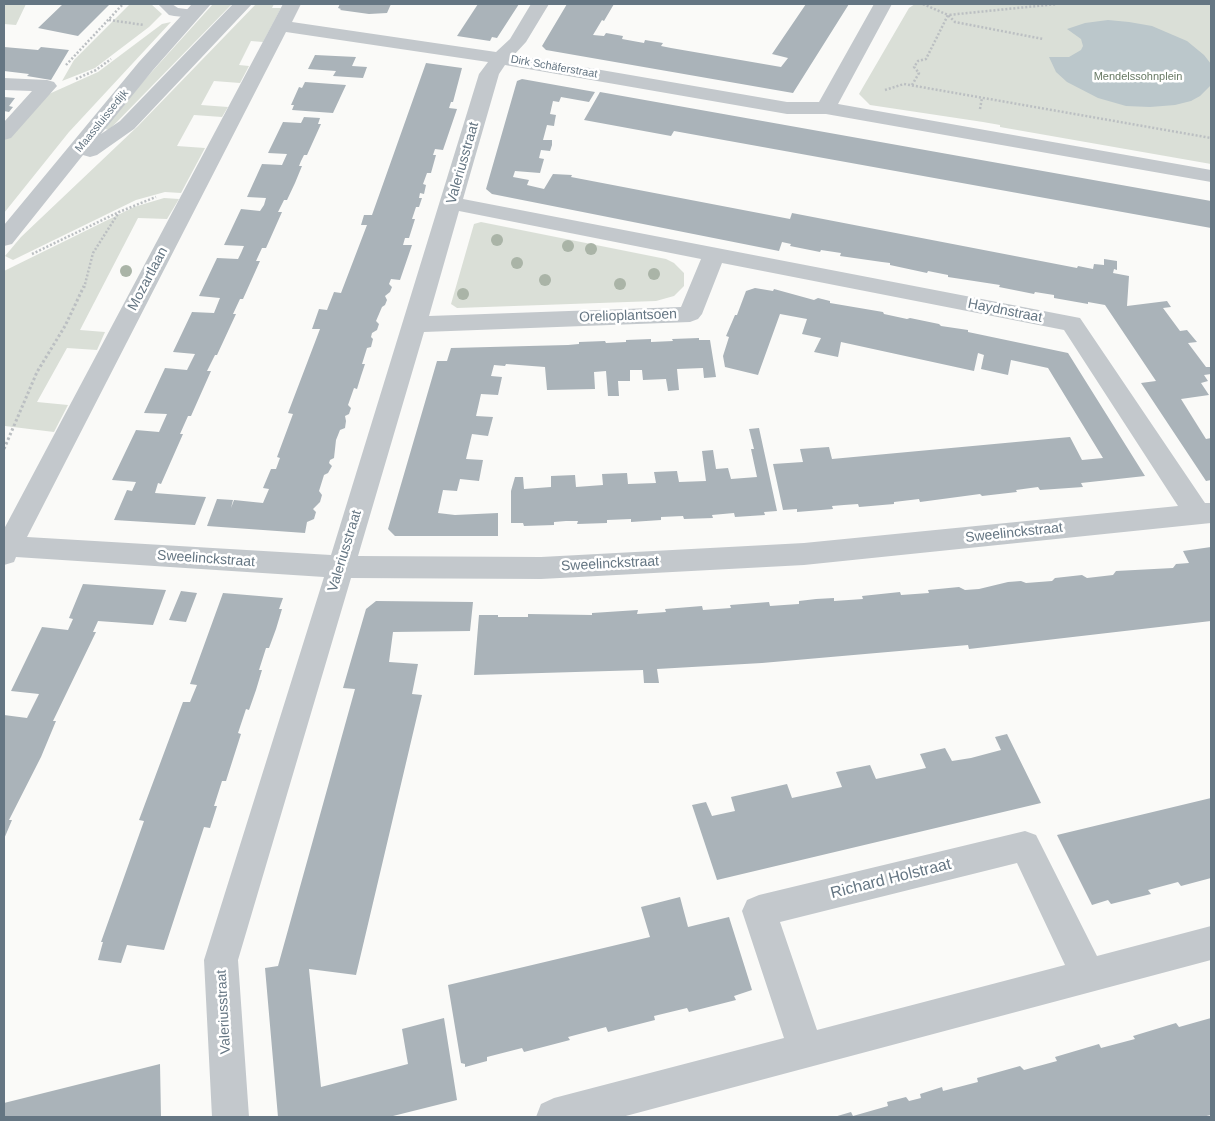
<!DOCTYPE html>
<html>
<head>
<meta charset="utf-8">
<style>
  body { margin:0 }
  #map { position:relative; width:1215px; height:1121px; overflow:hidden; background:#fafaf8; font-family:Helvetica,sans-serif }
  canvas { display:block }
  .frame { position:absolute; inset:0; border:5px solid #657683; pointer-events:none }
</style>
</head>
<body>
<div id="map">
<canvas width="1215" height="1121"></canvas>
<div class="frame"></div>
</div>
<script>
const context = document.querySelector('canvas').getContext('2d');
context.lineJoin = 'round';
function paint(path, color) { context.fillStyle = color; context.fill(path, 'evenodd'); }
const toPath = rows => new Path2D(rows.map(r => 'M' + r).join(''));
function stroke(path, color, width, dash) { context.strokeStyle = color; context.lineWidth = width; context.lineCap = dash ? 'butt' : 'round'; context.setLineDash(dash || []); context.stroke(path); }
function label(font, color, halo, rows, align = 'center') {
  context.font = font + ' Helvetica,sans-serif'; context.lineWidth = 5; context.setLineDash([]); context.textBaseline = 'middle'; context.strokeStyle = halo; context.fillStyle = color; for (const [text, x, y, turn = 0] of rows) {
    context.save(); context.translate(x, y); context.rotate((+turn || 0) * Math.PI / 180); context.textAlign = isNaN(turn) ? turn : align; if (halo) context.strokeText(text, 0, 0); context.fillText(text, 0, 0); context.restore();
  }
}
const green = toPath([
  [4,4,26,4,16,25,4,24],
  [130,4,151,4,162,14,149,27,95,68,62,81,74,60],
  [213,4,232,4,109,130,101,128],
  [256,4,274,4,272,8,281,8,263,42,251,41,239,65,249,66,240,83,214,81,201,105,228,107,222,117,194,115,177,146,205,148,181,193,165,192,136,200,13,260,5,256,21,237,138,126],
  [915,4,1211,4,1211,164,1000,127,1000,125,983,122,870,105,859,94,909,8],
  [171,22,69,132,4,213,4,139,40,98,98,72,162,24],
  [164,198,179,199,167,219,138,218,80,330,105,332,97,350,67,348,37,402,68,405,54,432,5,426,4,429,4,271,134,207],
  [481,222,666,259,674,263,684,273,684,286,674,296,656,301,457,308,451,304,474,224]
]);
const water = toPath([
  [1108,20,1129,22,1152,26,1187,41,1204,55,1211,64,1211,85,1200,96,1191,101,1175,105,1150,107,1126,106,1098,98,1067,82,1056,72,1049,57,1069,57,1081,50,1083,46,1081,39,1067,29,1085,23]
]);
const building = toPath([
  [63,4,110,4,78,36,38,28],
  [340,4,391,4,387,13,369,14,340,10,341,9,338,8],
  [478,4,519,4,497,38,492,37,490,41,457,36],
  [567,4,614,4,604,21,602,20,593,35,604,36,606,33,623,36,622,39,644,43,645,40,663,43,661,46,671,48,781,67,788,58,772,54,806,4,849,4,793,93,546,50,542,46],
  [4,47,38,50,41,47,69,50,51,80,27,76,29,74,4,71],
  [315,55,356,57,352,66,367,67,363,78,333,76,336,71,308,69],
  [426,63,462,68,453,102,451,102,449,108,457,109,443,150,435,149,433,155,436,155,431,173,427,173,423,184,426,185,424,194,420,193,419,198,422,198,419,207,416,207,412,219,415,219,409,238,405,238,403,245,412,245,400,280,391,279,389,284,392,287,390,292,385,296,387,300,385,305,382,307,376,321,379,324,377,330,372,333,371,337,373,339,371,347,367,348,362,364,365,364,361,376,357,389,354,388,348,405,351,408,349,414,345,416,346,421,345,428,340,430,336,440,334,458,330,460,329,463,332,466,328,473,324,475,319,491,322,495,320,502,313,509,316,512,314,519,307,522,305,533,207,526,217,499,233,500,231,508,234,500,263,503,269,489,263,488,271,469,276,469,280,458,277,457,293,414,288,413,320,329,312,329,319,309,327,310,334,292,341,293,367,225,361,225,364,215,372,215],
  [522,79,595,92,589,102,561,97,559,102,553,101,550,114,556,115,555,120,554,126,547,125,543,140,552,140,552,145,550,151,541,150,539,158,544,159,540,173,515,171,513,177,529,180,527,185,544,189,553,174,572,175,571,177,790,219,792,213,1077,268,1078,266,1093,269,1094,264,1104,265,1104,259,1117,261,1117,270,1114,269,1113,273,1129,276,1127,306,1167,301,1171,307,1163,308,1180,331,1187,330,1197,342,1188,343,1206,367,1211,367,1211,374,1204,375,1208,381,1201,383,1209,395,1181,399,1206,439,1211,438,1211,480,1206,481,1141,383,1156,381,1105,305,1088,302,1088,304,1054,298,1054,295,1035,292,1034,294,999,287,1000,285,948,277,948,275,928,271,927,273,890,265,890,263,882,262,840,256,841,253,821,250,820,252,790,246,791,244,782,242,779,251,492,194,486,189,517,81],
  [305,82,346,85,333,113,292,110,294,105,291,105,299,87,302,88],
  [600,92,1211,201,1211,228,674,131,671,136,584,120],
  [4,97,15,98,9,106,13,107,9,112,4,111],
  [304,117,320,118,318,124,321,124,307,155,304,155,301,161,299,166,302,166,295,183,287,200,284,200,278,212,282,212,266,248,262,248,256,261,260,261,243,299,240,299,233,314,236,314,217,355,215,355,207,371,211,371,191,416,188,416,180,434,183,434,161,484,158,483,155,493,206,497,195,525,114,520,127,490,132,491,136,482,112,480,136,430,159,432,167,414,144,413,165,368,187,370,195,354,173,352,192,312,214,313,220,298,199,296,217,258,238,259,241,253,244,246,224,245,241,209,260,211,264,205,266,198,247,197,262,164,282,165,287,154,268,153,283,122,301,123],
  [755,288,773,291,774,289,814,300,818,298,830,301,830,303,883,312,884,314,907,319,910,318,939,324,941,326,968,330,968,332,1068,353,1145,476,1081,483,1083,487,1040,490,1038,487,1016,490,1017,492,982,496,980,494,920,502,919,499,894,502,894,504,859,507,858,504,844,505,832,506,833,509,797,512,797,509,783,510,773,464,803,462,800,449,829,447,832,459,1070,437,1082,460,1103,458,1048,368,1011,360,1008,375,981,369,984,355,978,353,974,371,841,342,838,357,814,352,821,338,802,334,807,319,780,314,758,375,725,367,723,356,729,337,726,336,735,315,737,315,746,291],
  [699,338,699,340,710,340,716,377,704,378,703,368,677,369,679,390,668,391,666,379,643,380,642,370,630,370,630,381,618,381,619,396,608,396,606,371,594,372,595,389,547,390,545,367,506,364,505,366,494,365,491,376,502,377,498,395,481,394,476,416,493,417,488,436,472,434,466,459,483,460,479,481,460,479,457,491,443,490,438,513,455,515,498,513,498,536,395,536,388,529,437,361,447,361,451,348,568,345,579,344,579,342,605,341,606,343,626,342,626,340,651,339,651,342,673,341,672,339],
  [759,428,777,511,764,512,765,515,735,517,734,513,712,515,713,518,684,519,683,516,661,517,661,520,631,522,631,519,607,520,607,523,577,524,578,521,566,521,554,522,554,525,524,526,523,523,511,523,511,491,515,477,523,477,524,489,551,487,551,476,575,475,576,487,603,485,602,474,627,473,628,484,656,483,654,472,677,471,679,482,706,481,702,451,713,450,716,469,728,468,731,479,757,477,751,449,754,449,749,429],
  [1211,547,1211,621,969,649,968,645,762,663,657,669,659,683,644,683,643,670,474,675,479,615,498,615,498,617,528,617,528,614,592,615,592,613,638,610,637,614,666,612,665,609,702,606,703,610,731,608,730,605,769,602,770,606,784,605,799,604,799,601,816,599,834,598,834,601,863,599,862,596,900,592,901,595,929,593,928,590,959,587,965,590,979,589,1008,582,1021,581,1026,583,1052,581,1055,578,1082,575,1087,578,1113,575,1116,571,1173,568,1176,564,1189,563,1183,551],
  [83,584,166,590,153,625,98,621,93,632,96,632,53,721,56,721,41,757,9,820,12,820,4,839,4,715,27,718,39,694,11,691,42,627,68,630,73,619,69,618],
  [181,591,197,593,186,622,169,620],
  [223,593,283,598,279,609,282,609,276,629,269,648,266,648,259,670,262,670,256,690,249,710,246,709,238,733,241,734,226,781,222,781,214,806,217,806,210,828,204,827,164,950,127,945,121,963,98,960,103,942,101,942,144,821,139,820,183,702,190,702,197,685,190,684],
  [376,601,473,602,470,631,393,632,389,662,418,664,412,694,422,695,356,975,309,969,321,1087,408,1064,402,1029,444,1018,457,1100,389,1117,278,1117,265,968,278,966,355,689,343,688,366,609],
  [1007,734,1041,803,717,880,692,805,706,802,712,816,735,811,731,797,787,784,792,798,842,787,836,772,870,765,876,779,926,768,920,754,945,748,952,761,971,758,1001,750,995,737],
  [1211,798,1211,878,1181,886,1178,882,1148,890,1151,894,1111,904,1108,900,1092,905,1057,835],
  [680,897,688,927,729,917,752,990,734,996,736,1000,689,1012,687,1008,654,1016,655,1020,608,1032,606,1027,568,1037,570,1040,524,1052,522,1048,487,1057,487,1061,465,1067,465,1064,461,1063,448,985,650,937,641,907],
  [1211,1018,1211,1115,1202,1117,834,1117,851,1112,853,1116,888,1106,887,1102,906,1097,909,1101,921,1098,920,1094,942,1087,943,1091,978,1082,977,1078,1020,1066,1024,1070,1057,1061,1055,1057,1099,1044,1101,1048,1135,1039,1133,1036,1176,1023,1179,1027],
  [160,1064,161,1117,4,1117,4,1103]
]);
const pathFar1 = toPath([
  [923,4,948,15,955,22,1043,39],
  [109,20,144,25],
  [66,65,123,4],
  [76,79,96,70,111,59],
  [912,85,919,73,914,67,918,61,926,59,948,15,1057,4],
  [885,90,904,84,1211,138],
  [980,109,982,98],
  [32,254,119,212,156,197],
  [84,288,93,253,119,212]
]);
const path = toPath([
  [4,449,37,372,65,326,84,286]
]);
const service = toPath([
  [158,4,172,4,178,8,194,10,201,14,194,18,174,16,169,15,158,4]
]);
const pedestrian = toPath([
  [4,78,47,80,54,82,57,86,11,138,4,140,4,122,32,91,4,90,4,78]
]);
const minor = toPath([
  [192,4,211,4,153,70,101,134,120,121,233,4,252,4,134,129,97,155,90,157,83,155,12,244,4,246,4,225,139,62,192,4],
  [283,4,301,4,292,22,496,52,510,39,531,4,549,4,526,42,514,55,787,102,819,102,874,4,892,4,838,104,1211,170,1211,182,826,114,787,114,505,65,499,74,463,199,1080,318,1205,503,1211,503,1211,523,804,565,541,579,351,578,238,960,249,1117,212,1117,204,960,324,577,16,557,14,562,4,565,4,529,283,4],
  [286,32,488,62,479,74,331,555,27,537,286,32],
  [459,211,701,259,681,307,429,316,459,211],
  [722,263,1064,330,1178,506,804,543,541,557,358,556,424,332,690,322,698,319,702,314,722,263],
  [1025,831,1036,835,1097,956,1211,926,1211,960,622,1117,536,1117,541,1104,554,1098,784,1038,742,911,747,900,759,895,1025,831],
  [1017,863,1065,965,817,1030,780,922,1017,863]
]);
const trees = [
  [497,240],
  [568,246],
  [591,249],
  [517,263],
  [126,271],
  [654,274],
  [545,280],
  [620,284],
  [463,294]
];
const farStreetnames = [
  ["Dirk Schäferstraat",554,67,10],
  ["Maassluissedijk",102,121,-51]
];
const farParknames = [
  ["Mendelssohnplein",1138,77]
];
const streetNames = [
  ["Valeriusstraat",463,163,-74],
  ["Mozartlaan",148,279,-62],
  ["Haydnstraat",1005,311,11],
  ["Orelioplantsoen",628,316,-2],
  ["Sweelinckstraat",1014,533,-6],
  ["Valeriusstraat",345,551,-73],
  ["Sweelinckstraat",206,559,4],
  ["Sweelinckstraat",610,564,-3],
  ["Valeriusstraat",224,1012,-93]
];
const nearStreetnames = [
  ["Richard Holstraat",891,879,-14]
];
paint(green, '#dadfd7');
paint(water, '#bbc7cb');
paint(building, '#aab3b9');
stroke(pathFar1, '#bbbfc2', 2.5, [2, 2]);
stroke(path, '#bbbfc2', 3, [2.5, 2.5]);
paint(service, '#c3c8cc');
paint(pedestrian, '#c3c8cc');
paint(minor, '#c3c8cc');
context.fillStyle = '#aab4a7';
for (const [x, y] of trees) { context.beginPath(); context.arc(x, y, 6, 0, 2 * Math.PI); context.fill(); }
label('11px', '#657683', '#fff', farStreetnames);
label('11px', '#687a64', '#fff', farParknames);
label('14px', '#657683', '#fff', streetNames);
label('16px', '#657683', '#fff', nearStreetnames);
</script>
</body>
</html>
